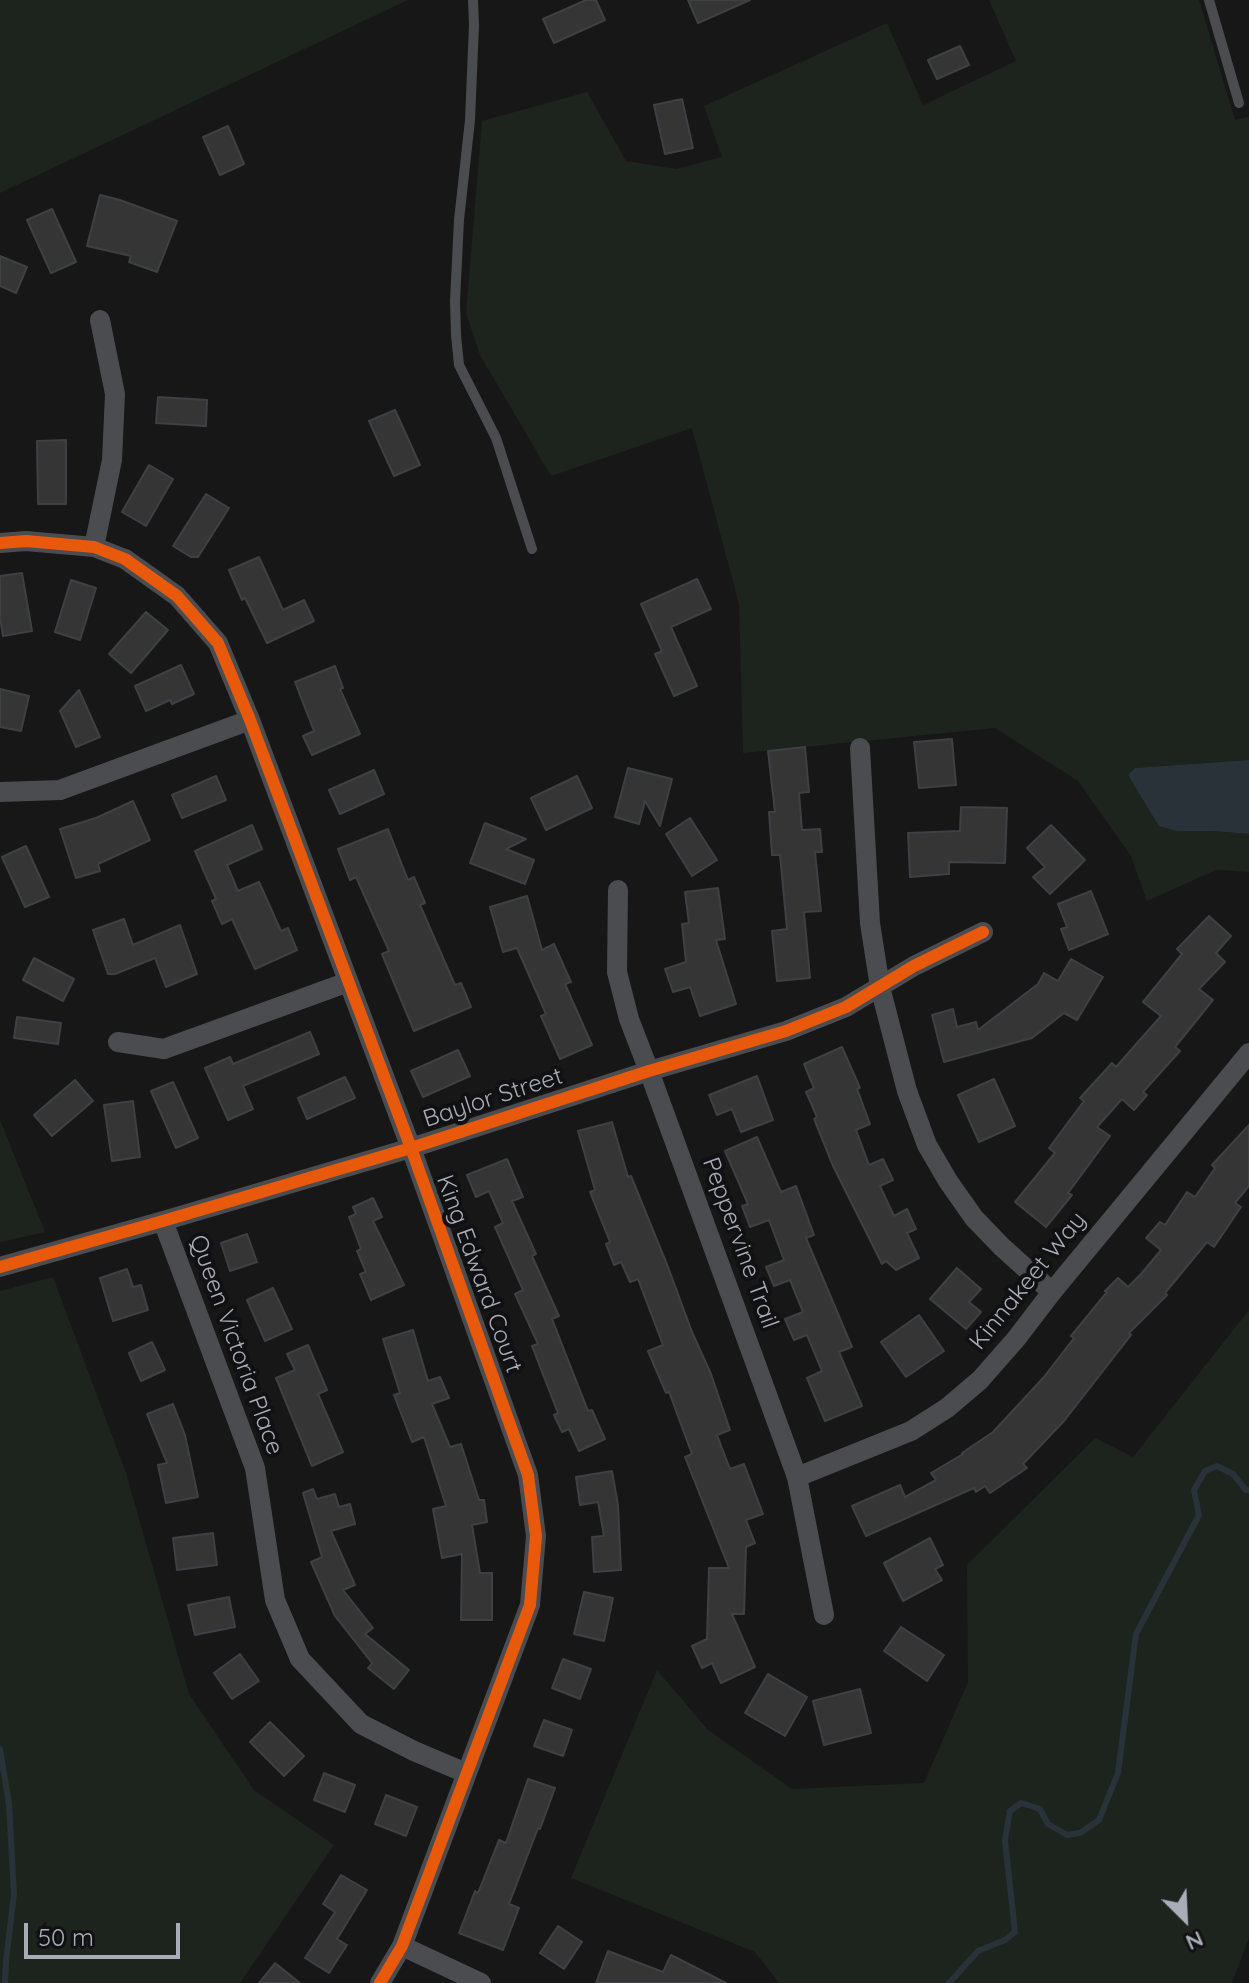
<!DOCTYPE html>
<html>
<head>
<meta charset="utf-8">
<style>
  body { margin:0 }
  #map { position:relative; width:1249px; height:1983px; overflow:hidden; background:#171717; font-family:Quicksand,sans-serif }
  canvas { display:block }
  .north { position:absolute; left:1145px; top:1879px; width:80px; height:80px; -webkit-text-stroke:6px #111113; paint-order:stroke; rotate:156deg; font-size:22px; font-weight:700; line-height:32px; text-align:center; color:#a8adb8 }
  .north::after { content:''; display:block; margin:auto; width:28px; height:36px; background:#a8adb8; clip-path:polygon(50% 0,100% 100%,50% 72%,0 100%) }
  .scale { position:absolute; left:24px; top:1923px; width:156px; height:36px; box-sizing:border-box; border:4px solid #a8adb8; border-top:0; padding-left:10px; font-size:24px; line-height:28px; white-space:nowrap; color:#a8adb8; -webkit-text-stroke:6px #111113; paint-order:stroke }
</style>
</head>
<body>
<div id="map">
<canvas width="1249" height="1983"></canvas>
<div class="north">N</div>
<div class="scale">50 m</div>
</div>
<script>
const context = document.querySelector('canvas').getContext('2d');
context.lineJoin = 'round';
function paint(path, color) { context.fillStyle = color; context.fill(path, 'evenodd'); }
const toPath = rows => new Path2D(rows.map(r => 'M' + r).join(''));
function stroke(path, color, width, dash) { context.strokeStyle = color; context.lineWidth = width; context.lineCap = dash ? 'butt' : 'round'; context.setLineDash(dash || []); context.stroke(path); }
function label(font, color, halo, rows, align = 'center') {
  context.font = font + ' Quicksand,sans-serif'; context.lineWidth = 8; context.setLineDash([]); context.textBaseline = 'middle'; context.strokeStyle = halo; context.fillStyle = color; for (const [text, x, y, turn = 0] of rows) {
    context.save(); context.translate(x, y); context.rotate((+turn || 0) * Math.PI / 180); context.textAlign = isNaN(turn) ? turn : align; if (halo) context.strokeText(text, 0, 0); context.fillText(text, 0, 0); context.restore();
  }
}
const green = toPath([
  [0,0,408,0,0,193],
  [989,0,1199,0,1235,120,1249,117,1249,760,1135,768,1213,831,1249,834,1249,872,1216,870,1147,901,1131,856,1078,781,995,728,743,753,739,604,692,428,551,476,480,355,466,313,482,121,587,92,626,161,676,169,722,157,704,106,887,23,923,105,1016,61],
  [0,1120,45,1232,0,1242],
  [53,1277,126,1473,189,1694,254,1790,334,1845,240,1983,0,1983,0,1291],
  [1249,1310,1249,1938,1232,1983,779,1983,755,1952,571,1878,657,1670,708,1730,792,1789,924,1783,968,1682,967,1565,1095,1438,1133,1457]
]);
const water = toPath([
  [1249,760,1249,834,1213,831,1177,831,1159,826,1128,775,1135,768]
]);
const stream = toPath([
  [0,1749,9,1804,14,1894,6,1961,5,1983],
  [949,1983,978,1951,1005,1940,1015,1932,1005,1840,1010,1811,1021,1803,1040,1809,1048,1824,1067,1835,1080,1833,1099,1820,1118,1773,1136,1634,1199,1515,1194,1490,1205,1471,1217,1466,1233,1474,1246,1490,1249,1490]
]);
const building = toPath([
  [586,0,596,0,605,20,554,43,543,19,586,0],
  [688,0,750,0,698,23,688,0],
  [960,46,969,65,937,79,928,60,960,46],
  [682,99,693,148,665,154,654,105,682,99],
  [228,126,244,164,220,175,203,137,228,126],
  [100,195,120,200,177,221,157,272,129,262,131,256,87,246,100,195],
  [52,209,76,262,51,273,27,220,52,209],
  [0,256,27,267,16,293,0,286,0,256],
  [158,397,207,400,206,426,156,423,158,397],
  [395,410,420,465,394,476,369,421,395,410],
  [66,440,66,504,38,504,37,441,66,440],
  [149,465,173,479,146,526,122,512,149,465],
  [206,494,229,508,198,557,191,557,173,546,206,494],
  [259,557,283,610,304,600,314,621,267,643,245,598,242,600,229,570,259,557],
  [22,573,32,631,3,636,0,617,0,576,22,573],
  [697,579,711,609,671,627,697,686,674,696,655,654,662,651,641,604,697,579],
  [71,580,96,588,80,640,55,632,71,580],
  [146,612,168,630,131,673,109,654,146,612],
  [181,665,194,694,172,704,170,700,146,711,135,686,181,665],
  [335,666,343,688,340,689,360,734,312,755,303,736,314,731,295,682,335,666],
  [0,689,29,696,21,731,0,727,0,689],
  [79,690,100,737,76,747,60,711,79,690],
  [952,739,956,785,919,788,914,742,952,739],
  [805,747,809,792,799,793,802,830,820,829,822,852,815,852,821,911,804,912,810,978,777,981,772,931,787,929,780,855,772,855,769,812,775,812,768,751,805,747],
  [628,768,672,779,660,826,645,801,639,824,615,817,628,768],
  [374,770,384,794,340,814,329,790,374,770],
  [216,776,226,800,182,818,172,795,216,776],
  [577,776,592,808,546,830,531,798,577,776],
  [133,801,150,840,98,864,100,871,76,878,60,829,96,818,133,801],
  [961,807,1007,808,1005,863,949,862,949,874,910,877,908,833,960,831,961,807],
  [690,818,717,860,692,876,666,834,690,818],
  [485,823,526,839,506,849,534,860,525,884,470,863,485,823],
  [252,825,262,849,227,865,238,891,259,882,281,931,288,928,297,950,255,969,232,919,222,924,212,901,216,899,195,851,252,825],
  [1051,825,1085,860,1050,894,1033,877,1045,867,1027,848,1051,825],
  [388,829,408,880,414,877,425,903,420,905,455,985,461,983,471,1007,414,1031,382,954,389,951,356,877,350,880,338,849,388,829],
  [26,846,49,897,25,907,2,857,26,846],
  [718,888,725,939,716,940,736,1004,700,1016,690,987,673,992,665,969,686,962,682,924,689,923,685,892,718,888],
  [1091,891,1108,934,1069,950,1061,929,1067,927,1058,904,1091,891],
  [527,896,542,950,554,944,571,982,565,984,592,1045,560,1059,541,1016,546,1014,517,948,503,952,490,907,527,896],
  [1209,916,1231,936,1216,953,1225,962,1199,989,1213,1000,1175,1047,1180,1051,1143,1092,1147,1095,1134,1110,1122,1099,1097,1127,1110,1136,1068,1193,1072,1195,1046,1227,1015,1202,1055,1153,1049,1148,1084,1101,1080,1098,1112,1063,1116,1067,1161,1016,1143,1002,1182,954,1177,949,1209,916],
  [124,919,133,945,180,925,197,974,166,987,155,958,115,974,108,974,93,930,124,919],
  [34,958,74,979,63,1001,23,980,34,958],
  [1071,959,1103,977,1077,1020,1064,1013,1032,1038,944,1062,932,1015,953,1009,957,1027,976,1022,978,1030,1038,984,1044,973,1058,981,1071,959],
  [17,1017,61,1023,58,1044,14,1038,17,1017],
  [310,1032,319,1054,243,1086,253,1109,228,1120,205,1068,230,1057,233,1064,310,1032],
  [842,1047,860,1088,857,1089,870,1124,856,1130,869,1165,883,1159,893,1180,880,1186,894,1216,907,1209,916,1229,907,1233,919,1258,896,1270,886,1261,882,1264,833,1166,814,1119,817,1117,806,1092,814,1088,804,1064,842,1047],
  [458,1050,470,1076,423,1097,411,1071,458,1050],
  [757,1076,773,1120,741,1132,732,1109,717,1115,709,1095,757,1076],
  [345,1077,355,1098,307,1119,298,1098,345,1077],
  [994,1079,1015,1126,979,1142,958,1095,994,1079],
  [75,1080,93,1101,52,1136,34,1115,75,1080],
  [173,1082,198,1138,176,1148,151,1091,173,1082],
  [133,1101,140,1157,112,1161,104,1105,133,1101],
  [612,1122,628,1177,631,1176,668,1267,692,1332,711,1374,730,1430,717,1435,730,1469,744,1464,763,1514,746,1520,755,1543,746,1547,744,1614,732,1614,755,1667,721,1683,712,1663,702,1668,692,1646,707,1639,709,1568,729,1568,685,1457,692,1454,669,1392,666,1393,648,1351,663,1345,638,1279,630,1282,621,1262,614,1265,606,1244,610,1242,590,1192,595,1190,578,1131,612,1122],
  [1249,1125,1249,1186,1235,1203,1241,1207,1214,1247,1207,1242,1165,1293,1167,1295,1129,1333,1131,1335,1064,1421,1023,1464,1027,1468,990,1493,985,1486,976,1492,974,1488,866,1536,852,1506,900,1485,905,1497,936,1480,931,1473,963,1454,962,1453,993,1432,1044,1377,1074,1338,1071,1336,1107,1292,1105,1291,1118,1278,1128,1287,1141,1274,1161,1250,1146,1238,1160,1222,1165,1225,1187,1192,1195,1197,1215,1168,1212,1165,1249,1125],
  [757,1137,781,1192,796,1186,814,1235,806,1238,852,1347,839,1352,862,1406,825,1421,807,1378,822,1371,807,1335,794,1340,785,1319,803,1312,790,1280,774,1286,766,1267,784,1260,769,1220,750,1227,742,1206,748,1204,725,1151,757,1137],
  [507,1159,523,1197,512,1201,536,1254,532,1256,559,1316,552,1319,588,1411,592,1410,605,1439,579,1451,569,1429,562,1432,554,1415,558,1413,532,1346,538,1344,515,1294,523,1290,495,1227,503,1223,489,1191,476,1197,467,1175,507,1159],
  [373,1198,382,1217,373,1221,404,1285,371,1300,360,1274,366,1272,357,1251,361,1249,349,1217,356,1214,353,1207,373,1198],
  [247,1234,257,1262,230,1271,221,1243,247,1234],
  [957,1268,981,1289,969,1302,981,1312,966,1329,930,1299,957,1268],
  [127,1269,133,1287,141,1285,148,1310,113,1321,100,1278,127,1269],
  [273,1288,292,1329,265,1341,247,1300,273,1288],
  [919,1315,944,1351,906,1377,881,1342,919,1315],
  [413,1330,428,1381,440,1377,449,1398,432,1404,450,1447,461,1444,479,1500,484,1500,487,1522,472,1525,480,1573,492,1573,492,1620,461,1620,462,1554,442,1558,433,1509,446,1506,424,1437,412,1442,394,1395,400,1393,383,1339,413,1330],
  [152,1342,165,1370,141,1381,129,1353,152,1342],
  [308,1345,327,1390,318,1394,343,1452,312,1466,276,1378,295,1370,287,1354,308,1345],
  [173,1404,185,1435,198,1497,166,1503,158,1465,167,1463,147,1414,173,1404],
  [612,1471,618,1505,621,1570,594,1572,592,1537,604,1536,598,1502,580,1505,576,1477,612,1471],
  [313,1489,317,1499,335,1494,339,1507,350,1504,355,1524,331,1531,355,1585,343,1590,373,1628,365,1634,409,1670,394,1689,368,1668,372,1663,335,1616,311,1562,322,1557,303,1493,313,1489],
  [213,1533,217,1565,177,1570,173,1538,213,1533],
  [930,1538,943,1565,935,1569,942,1580,903,1601,884,1563,930,1538],
  [584,1592,613,1598,604,1641,574,1634,584,1592],
  [229,1597,235,1627,195,1635,188,1605,229,1597],
  [901,1627,944,1655,927,1681,884,1651,901,1627],
  [240,1654,259,1681,232,1699,214,1673,240,1654],
  [563,1659,591,1669,580,1699,552,1688,563,1659],
  [768,1674,807,1697,785,1736,745,1713,768,1674],
  [860,1689,871,1733,824,1745,813,1701,860,1689],
  [544,1720,572,1730,563,1756,534,1746,544,1720],
  [270,1722,304,1756,284,1776,250,1742,270,1722],
  [324,1773,355,1785,345,1812,314,1800,324,1773],
  [528,1779,555,1788,540,1829,538,1828,509,1904,519,1908,503,1950,459,1933,475,1891,478,1893,499,1840,506,1843,528,1779],
  [386,1795,417,1807,406,1836,375,1824,386,1795],
  [341,1875,367,1890,337,1939,347,1945,329,1973,305,1958,335,1912,323,1904,341,1875],
  [558,1926,582,1942,564,1969,540,1953,558,1926],
  [608,1951,663,1972,671,1955,726,1983,596,1983,608,1951],
  [275,1963,300,1983,259,1983,275,1963]
]);
const service = toPath([
  [473,0,474,25,470,120,459,220,455,301,456,335,459,365,496,438,532,549],
  [1209,0,1239,103]
]);
const minor = toPath([
  [0,543,26,541,94,547,125,559,177,596,218,643,250,720,411,1148,528,1475,536,1536,530,1605,402,1946,380,1983],
  [94,547,112,460,115,394,100,320],
  [860,748,870,923,880,987,907,1091,927,1145,948,1181,974,1218,1002,1247,1052,1292],
  [0,792,60,790,250,720],
  [618,890,617,972,629,1019,649,1071,797,1477,824,1615],
  [118,1042,164,1049,348,982],
  [163,1221,255,1468,275,1600,300,1659,361,1724,414,1751,466,1773],
  [0,1267,163,1221,411,1148,649,1071,786,1031,846,1007,914,966,983,932],
  [797,1477,911,1431,947,1408,980,1380,1016,1339,1052,1292,1249,1053],
  [402,1946,481,1983]
]);
const cycleway = toPath([
  [0,543,26,541,94,547,125,559,177,596,218,643,250,720,411,1148,528,1475,536,1536,530,1605,402,1946,380,1983],
  [0,1267,163,1221,411,1148,649,1071,786,1031,846,1007,914,966,983,932]
]);
const streetNames = [
  ["Baylor Street",493,1098,-18],
  ["Peppervine Trail",740,1243,70],
  ["King Edward Court",479,1274,70],
  ["Kinnakeet Way",1028,1281,-51],
  ["Queen Victoria Place",236,1345,70]
];
paint(green, '#1d241e');
paint(water, '#2a3239');
stroke(stream, '#2a3239', 6);
paint(building, '#353536');
stroke(building, '#3f4043', 2);
stroke(service, '#4b4c50', 10);
stroke(minor, '#4b4c50', 20);
stroke(cycleway, '#e8590c', 12);
label('24px', '#a8adb8', '#111113', streetNames);
</script>
</body>
</html>
